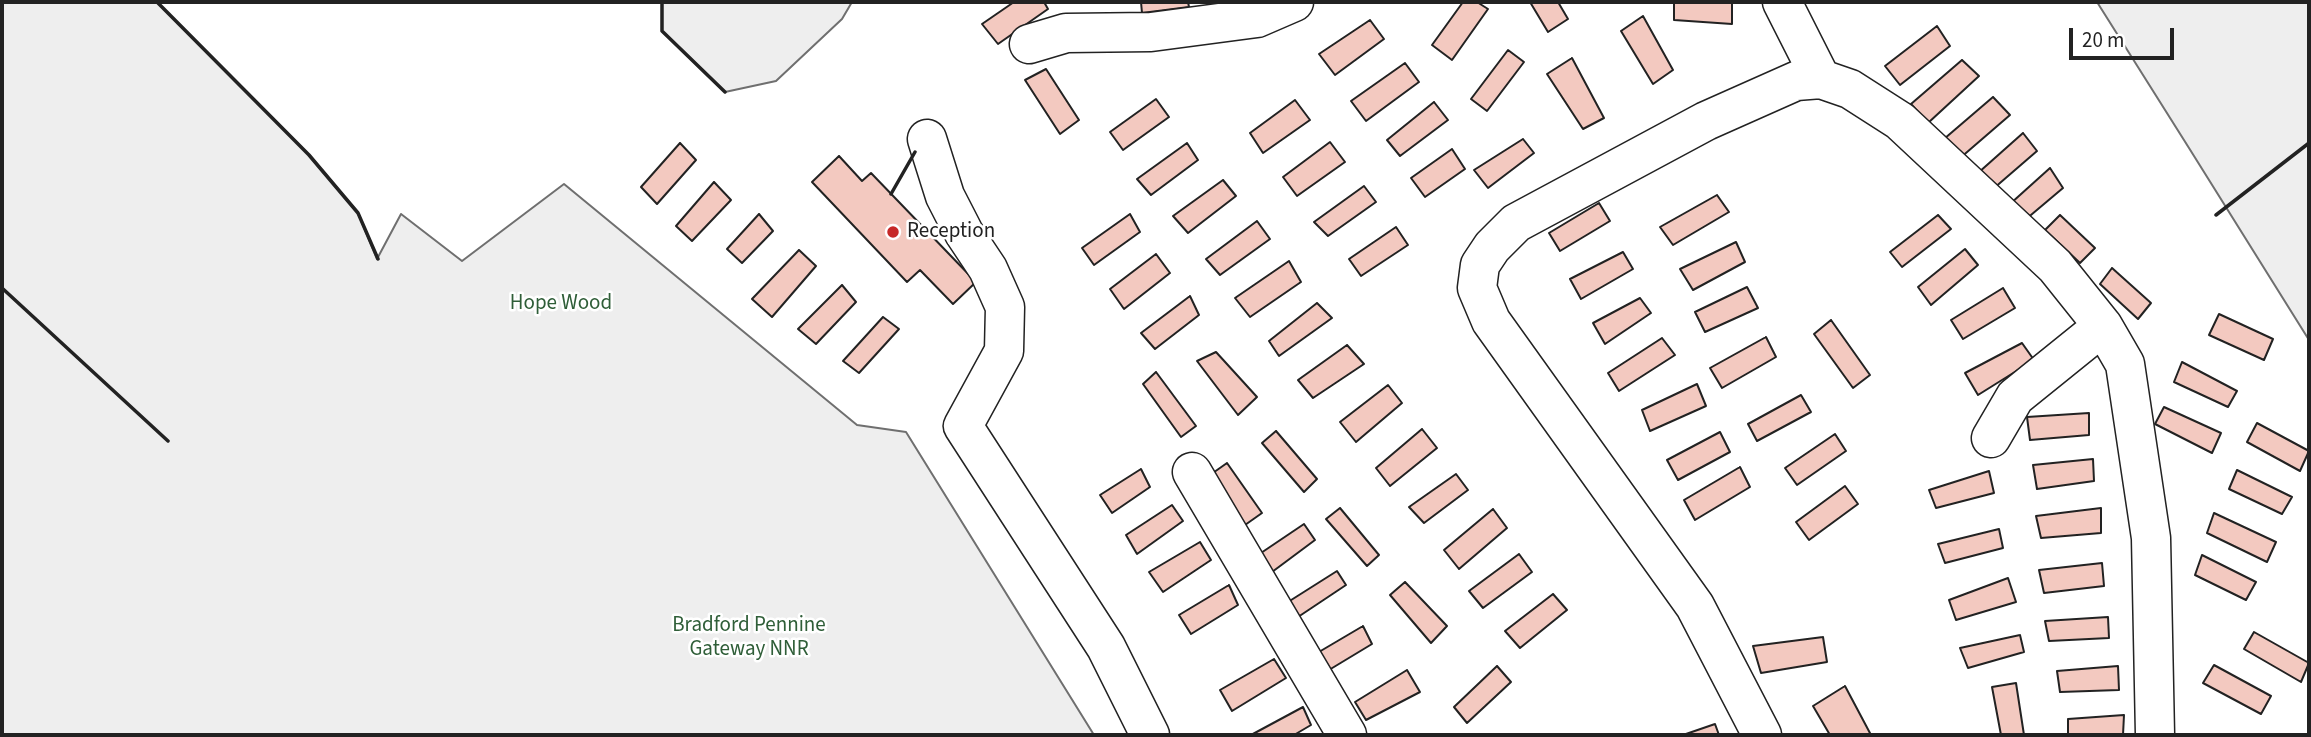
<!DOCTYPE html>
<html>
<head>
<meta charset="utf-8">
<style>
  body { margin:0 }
  #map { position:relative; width:2311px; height:737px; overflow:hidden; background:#fff; font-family:"Source Sans 3",sans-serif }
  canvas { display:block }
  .frame { position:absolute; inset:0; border:4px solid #222; pointer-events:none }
  .scale { position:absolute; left:2069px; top:28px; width:105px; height:32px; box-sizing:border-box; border:4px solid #222; border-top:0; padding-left:9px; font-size:21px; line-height:24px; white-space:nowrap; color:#222; -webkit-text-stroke:5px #fff; paint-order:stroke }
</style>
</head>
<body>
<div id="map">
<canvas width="2311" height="737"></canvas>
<div class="frame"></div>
<div class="scale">20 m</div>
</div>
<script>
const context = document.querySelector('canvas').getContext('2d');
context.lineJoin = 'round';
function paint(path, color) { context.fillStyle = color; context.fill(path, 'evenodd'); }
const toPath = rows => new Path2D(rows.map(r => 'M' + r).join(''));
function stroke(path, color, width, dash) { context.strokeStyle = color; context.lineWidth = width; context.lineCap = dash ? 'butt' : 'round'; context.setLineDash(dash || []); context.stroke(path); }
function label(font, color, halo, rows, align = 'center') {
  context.font = font + ' "Source Sans 3",sans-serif'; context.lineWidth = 5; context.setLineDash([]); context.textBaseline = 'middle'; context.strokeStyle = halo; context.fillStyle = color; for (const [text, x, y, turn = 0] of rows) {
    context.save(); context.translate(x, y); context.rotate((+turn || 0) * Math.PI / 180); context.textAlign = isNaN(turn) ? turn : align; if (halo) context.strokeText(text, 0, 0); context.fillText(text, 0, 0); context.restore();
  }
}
const green = toPath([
  [2,2,157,2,309,155,358,213,377,259,401,214,462,261,564,184,857,425,906,432,1094,735,2,735,2,2],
  [662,2,852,2,842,19,776,81,725,92,662,31,662,2],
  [2097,2,2309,2,2309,340,2189,148,2097,2]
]);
const building = toPath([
  [1014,2,1044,2,1048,9,998,44,982,24,1014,2],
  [1141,2,1188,2,1189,7,1142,13,1141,2],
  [1463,2,1477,2,1488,9,1452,60,1432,45,1463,2],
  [1530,2,1558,2,1568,19,1548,32,1530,2],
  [1674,2,1732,3,1732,24,1674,20,1674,2],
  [1643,16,1673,70,1653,84,1621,31,1643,16],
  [1370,20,1384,39,1335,75,1319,54,1370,20],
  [1937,26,1950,46,1900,85,1885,66,1937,26],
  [1508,50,1524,62,1487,111,1471,99,1508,50],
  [1572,58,1604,118,1583,129,1547,74,1572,58],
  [1962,60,1979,76,1928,123,1911,104,1962,60],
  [1405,63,1419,82,1366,121,1351,101,1405,63],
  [1046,69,1079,120,1060,134,1025,80,1046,69],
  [1993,97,2010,115,1959,159,1944,139,1993,97],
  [1156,99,1169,117,1123,150,1110,132,1156,99],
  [1295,100,1310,120,1263,153,1250,133,1295,100],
  [1434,102,1448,120,1400,156,1387,140,1434,102],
  [2023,133,2037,151,1993,189,1978,173,2023,133],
  [1523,139,1534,153,1488,188,1474,170,1523,139],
  [1330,142,1345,162,1297,196,1283,177,1330,142],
  [680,143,696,160,657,204,641,187,680,143],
  [1187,143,1198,160,1151,195,1137,179,1187,143],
  [1452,149,1465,169,1425,197,1411,178,1452,149],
  [839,156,862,181,871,173,976,282,953,304,920,270,907,282,812,182,839,156],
  [2050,168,2063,188,2025,220,2010,204,2050,168],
  [1223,180,1236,196,1188,233,1173,216,1223,180],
  [714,182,731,200,692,241,676,226,714,182],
  [1364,186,1376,202,1328,236,1314,222,1364,186],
  [1717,195,1729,212,1673,245,1660,227,1717,195],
  [1599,203,1610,221,1560,251,1549,233,1599,203],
  [759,214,773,231,742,263,727,249,759,214],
  [1130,214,1140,232,1094,265,1082,248,1130,214],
  [1938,215,1951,229,1902,267,1890,252,1938,215],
  [2060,215,2095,248,2080,263,2045,230,2060,215],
  [1257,221,1270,239,1220,275,1206,259,1257,221],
  [1396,227,1408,245,1361,276,1349,259,1396,227],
  [1736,242,1745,262,1693,290,1680,269,1736,242],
  [1965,249,1978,265,1931,305,1918,287,1965,249],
  [799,250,816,266,772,317,752,299,799,250],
  [1623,252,1633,269,1581,299,1570,279,1623,252],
  [1156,254,1170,273,1124,309,1110,289,1156,254],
  [1289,261,1301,282,1250,317,1235,298,1289,261],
  [2112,268,2151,303,2138,319,2100,284,2112,268],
  [842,285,856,302,816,344,798,329,842,285],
  [1747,287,1758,308,1705,332,1695,312,1747,287],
  [2003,288,2015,308,1963,339,1951,320,2003,288],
  [1190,296,1199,315,1155,349,1141,333,1190,296],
  [1640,298,1651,313,1605,344,1593,323,1640,298],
  [1317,303,1332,318,1279,356,1269,341,1317,303],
  [2219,314,2273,339,2264,360,2209,335,2219,314],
  [883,317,899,329,859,373,843,361,883,317],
  [1831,320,1870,375,1853,388,1814,334,1831,320],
  [1766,337,1776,357,1722,388,1710,368,1766,337],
  [1662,338,1675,355,1619,391,1608,373,1662,338],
  [2022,343,2034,360,1978,395,1965,373,2022,343],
  [1347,345,1364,364,1313,398,1298,380,1347,345],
  [1216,352,1257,397,1238,415,1197,361,1216,352],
  [2182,362,2237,391,2228,407,2174,382,2182,362],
  [1156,372,1196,426,1181,437,1143,384,1156,372],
  [1697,384,1706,406,1650,431,1642,410,1697,384],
  [1388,385,1402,403,1356,442,1340,422,1388,385],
  [1801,395,1811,412,1757,441,1748,424,1801,395],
  [2164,407,2221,433,2212,453,2155,424,2164,407],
  [2089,413,2089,435,2030,440,2027,417,2089,413],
  [2257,423,2309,451,2300,471,2247,442,2257,423],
  [1422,429,1437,448,1390,486,1376,468,1422,429],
  [1276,431,1317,479,1304,492,1262,443,1276,431],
  [1720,432,1730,452,1678,480,1667,460,1720,432],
  [1835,434,1846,451,1797,485,1785,468,1835,434],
  [2093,459,2094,481,2037,489,2033,465,2093,459],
  [1227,463,1262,513,1245,525,1210,475,1227,463],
  [1740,467,1750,487,1695,520,1684,500,1740,467],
  [1141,469,1150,487,1112,513,1100,495,1141,469],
  [2237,470,2292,497,2282,514,2229,489,2237,470],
  [1989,471,1994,493,1936,508,1929,490,1989,471],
  [1456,474,1468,490,1424,523,1409,507,1456,474],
  [1845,486,1858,504,1809,540,1796,522,1845,486],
  [1172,505,1183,521,1137,554,1126,535,1172,505],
  [1340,508,1379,555,1367,566,1326,519,1340,508],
  [2101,508,2101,533,2041,538,2036,516,2101,508],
  [1493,509,1507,528,1459,569,1444,550,1493,509],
  [2214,513,2276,542,2267,562,2207,533,2214,513],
  [1304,524,1315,540,1268,575,1255,557,1304,524],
  [1999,529,2003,548,1945,563,1938,544,1999,529],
  [1200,542,1211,560,1163,592,1149,572,1200,542],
  [1519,554,1532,572,1483,608,1469,591,1519,554],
  [2202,555,2256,582,2246,600,2195,575,2202,555],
  [2102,563,2104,586,2044,593,2039,570,2102,563],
  [1337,571,1346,585,1298,617,1288,602,1337,571],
  [2008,578,2016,602,1956,620,1949,600,2008,578],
  [1405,582,1447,626,1431,643,1390,595,1405,582],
  [1229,585,1238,605,1191,634,1179,615,1229,585],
  [1553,594,1567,610,1520,648,1505,631,1553,594],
  [2108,617,2109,638,2049,641,2045,621,2108,617],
  [1363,626,1372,644,1319,676,1307,659,1363,626],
  [2254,632,2309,663,2301,682,2244,649,2254,632],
  [2020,635,2024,652,1968,668,1960,648,2020,635],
  [1823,637,1827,662,1761,673,1753,646,1823,637],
  [1274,659,1286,678,1232,711,1220,690,1274,659],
  [2214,665,2271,696,2261,714,2203,683,2214,665],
  [1497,666,1511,682,1467,723,1454,707,1497,666],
  [2118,666,2119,690,2060,692,2057,671,2118,666],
  [1407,670,1420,692,1366,720,1355,702,1407,670],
  [2016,683,2024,735,2001,735,1992,687,2016,683],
  [1845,686,1871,735,1830,735,1813,706,1845,686],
  [1303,707,1311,725,1294,735,1251,735,1303,707],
  [2124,715,2123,735,2068,735,2068,719,2124,715],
  [1715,724,1719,735,1683,735,1715,724]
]);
const minor = toPath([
  [1782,2,1821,79],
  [1029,44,1066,33,1151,32,1257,18,1294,2],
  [927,139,945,196,964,233,988,269,1005,307,1004,351,963,426,1106,647,1150,735],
  [1991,438,2015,397,2103,326],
  [1192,472,1347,735],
  [1762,735,1695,606,1491,321,1477,288,1480,265,1492,247,1516,223,1706,121,1796,81,1821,79,1850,89,1900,121,2055,266,2103,326,2125,364,2151,538,2155,735]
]);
const wall = toPath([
  [157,2,309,155,358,213,378,259],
  [662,2,662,31,725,92],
  [891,194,915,152],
  [2216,215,2309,143],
  [2,288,168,441]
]);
const markers = [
  [893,232,7,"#c62828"]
];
const poiNames = [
  ["Reception",907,232]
];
const parkNames = [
  ["Hope Wood",561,304],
  ["Bradford Pennine",749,626],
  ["Gateway NNR",749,650]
];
paint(green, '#eee');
stroke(green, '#6f6f6f', 2);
paint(building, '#f3c9c0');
stroke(building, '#222', 2);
stroke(minor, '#222', 41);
stroke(minor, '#fff', 38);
stroke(wall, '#222', 3.5);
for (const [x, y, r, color] of markers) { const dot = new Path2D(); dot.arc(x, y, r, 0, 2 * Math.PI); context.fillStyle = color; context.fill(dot); stroke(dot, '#fff', 2.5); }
label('21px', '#222', '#fff', poiNames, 'left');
label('21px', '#2f5e38', '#fff', parkNames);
</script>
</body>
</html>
